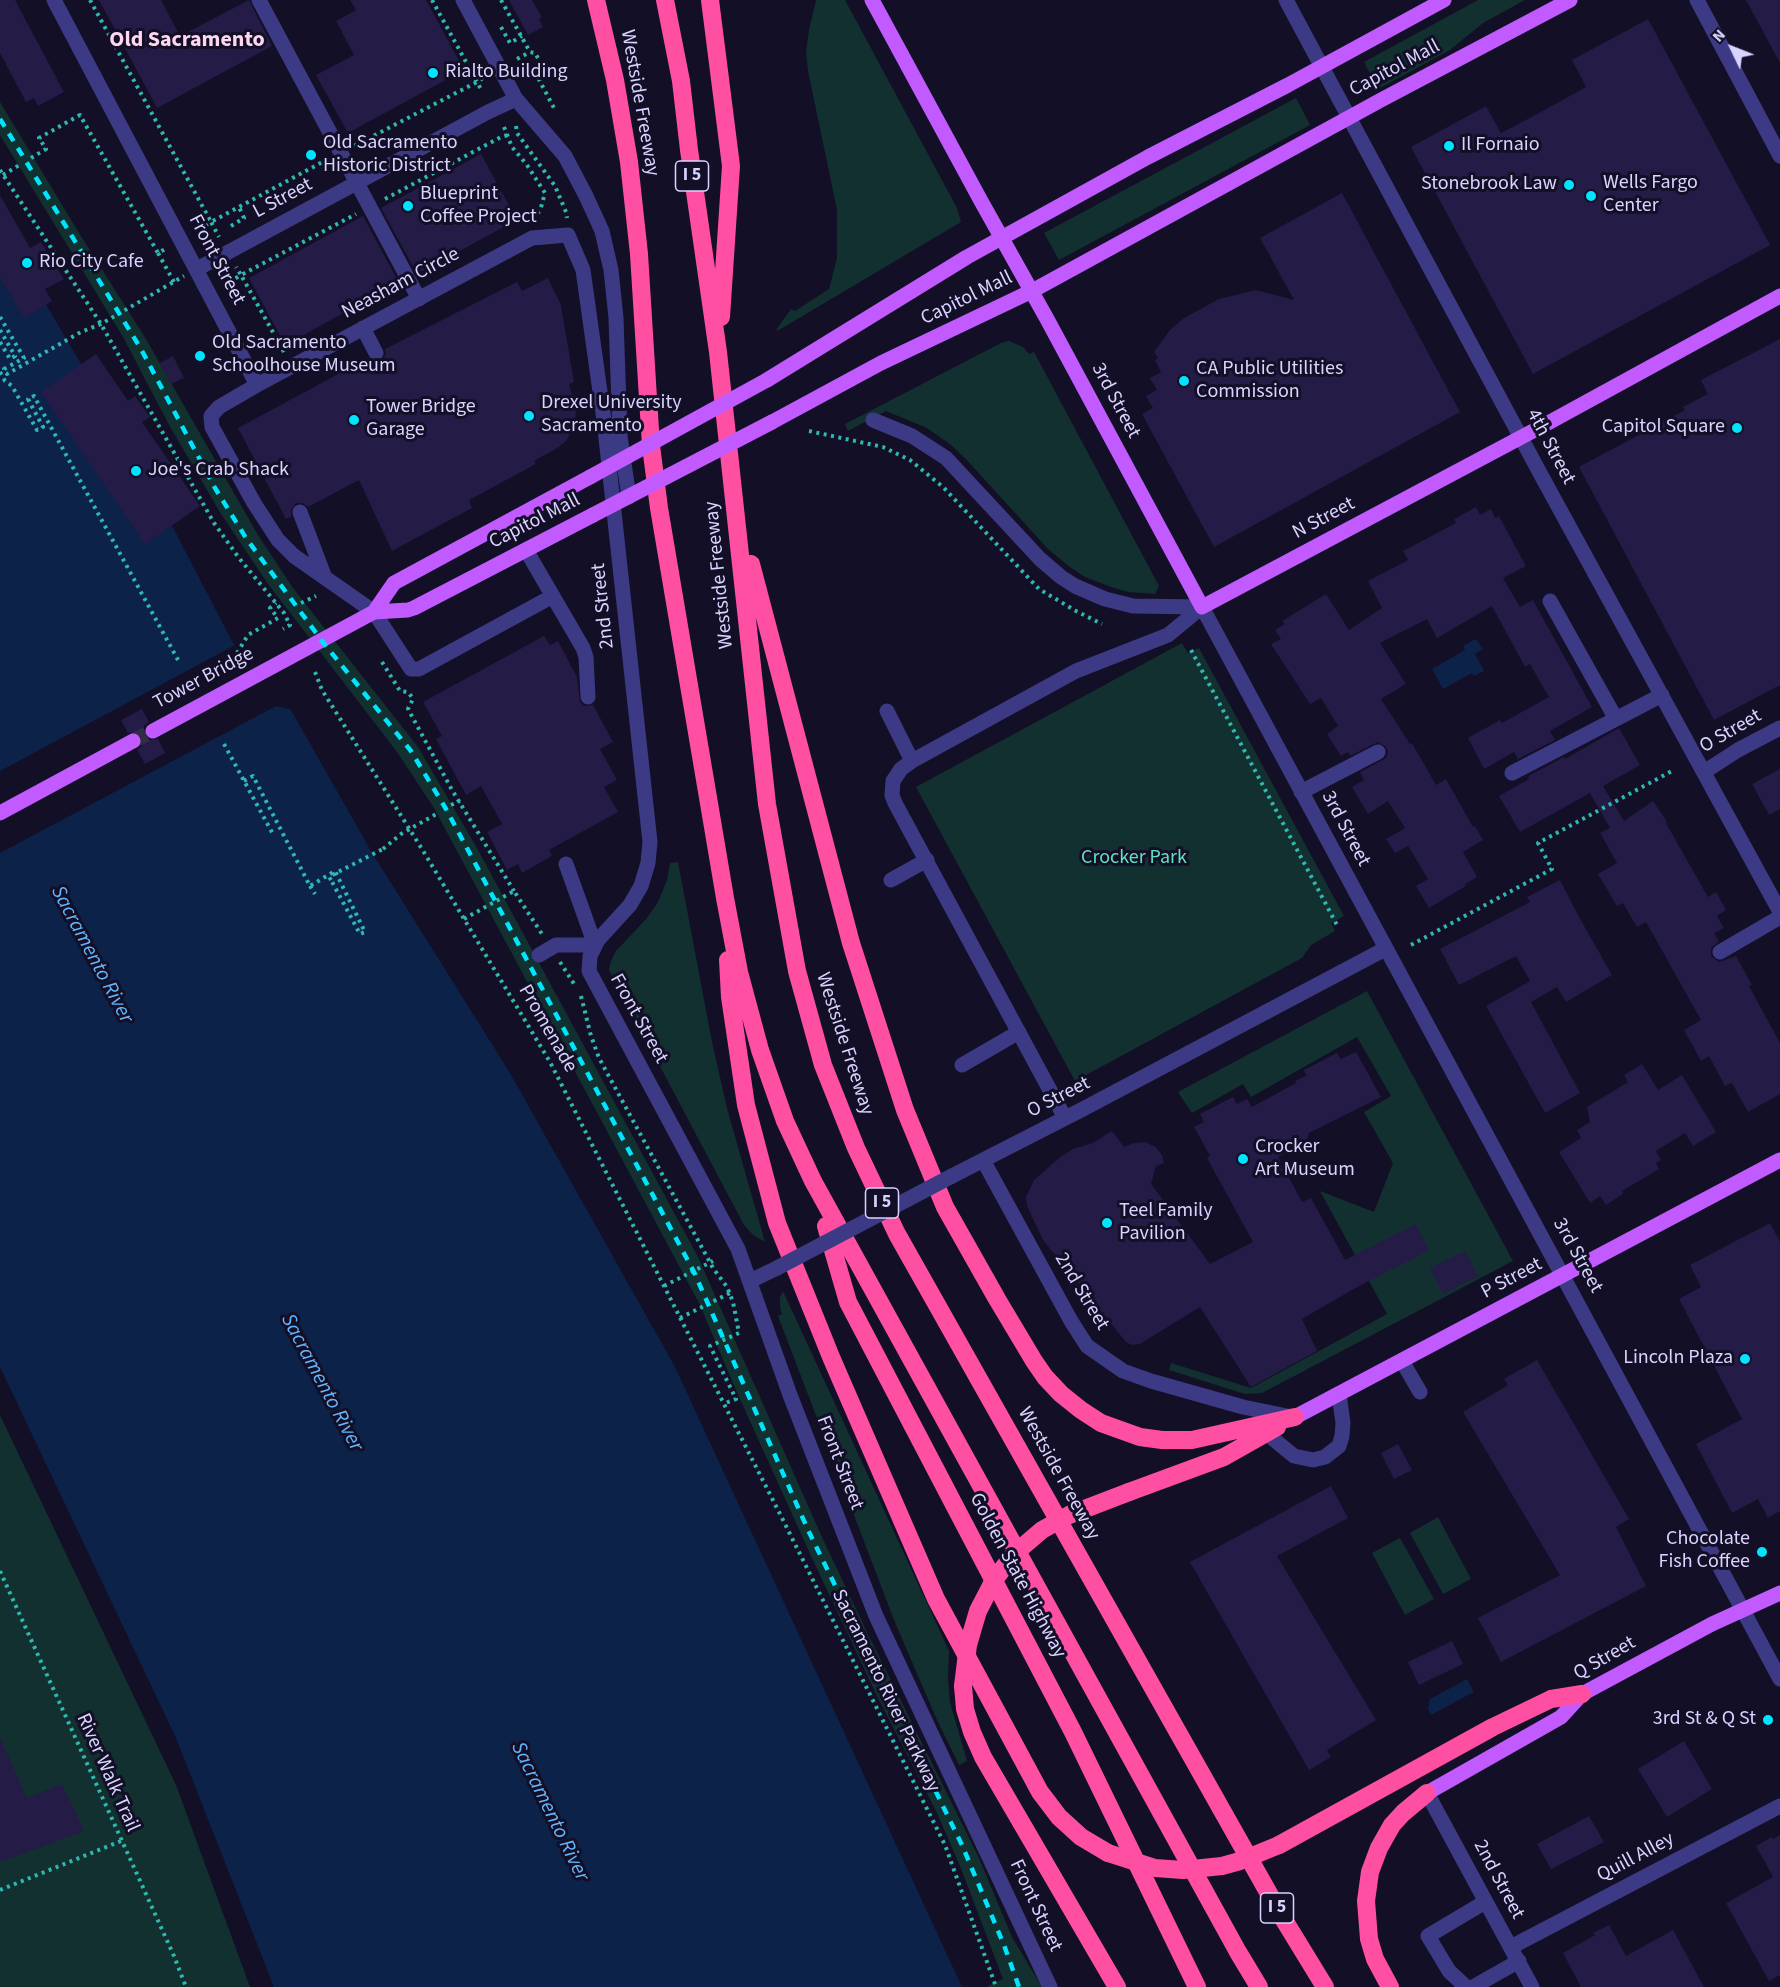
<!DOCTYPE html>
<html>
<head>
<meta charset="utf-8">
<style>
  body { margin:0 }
  #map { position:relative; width:1780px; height:1987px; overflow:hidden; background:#130f26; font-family:"Source Sans 3",sans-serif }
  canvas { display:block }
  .north { position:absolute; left:1702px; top:18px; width:60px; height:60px; -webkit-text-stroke:4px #130f26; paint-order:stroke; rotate:313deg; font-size:16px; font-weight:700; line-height:24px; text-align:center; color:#d9d4ff }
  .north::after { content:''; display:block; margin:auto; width:21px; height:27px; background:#d9d4ff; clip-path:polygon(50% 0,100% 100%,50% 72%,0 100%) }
</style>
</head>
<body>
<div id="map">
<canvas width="1780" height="1987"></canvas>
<div class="north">N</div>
</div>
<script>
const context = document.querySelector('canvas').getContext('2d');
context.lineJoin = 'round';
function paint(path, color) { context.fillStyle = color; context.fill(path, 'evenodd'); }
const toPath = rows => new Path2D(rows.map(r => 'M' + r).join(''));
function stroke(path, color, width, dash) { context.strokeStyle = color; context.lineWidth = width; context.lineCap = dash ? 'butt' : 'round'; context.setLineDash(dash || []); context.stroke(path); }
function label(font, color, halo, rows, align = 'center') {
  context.font = font + ' "Source Sans 3",sans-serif'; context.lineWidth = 6; context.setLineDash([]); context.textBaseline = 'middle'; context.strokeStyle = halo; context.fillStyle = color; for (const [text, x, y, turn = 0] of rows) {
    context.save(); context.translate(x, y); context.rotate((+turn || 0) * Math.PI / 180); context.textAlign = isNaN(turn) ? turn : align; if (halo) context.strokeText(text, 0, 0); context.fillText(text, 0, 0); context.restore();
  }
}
const green = toPath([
  [816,0,845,0,957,208,961,222,779,330,776,330,791,309,795,311,829,289,837,258,837,210,808,71,806,52,809,30],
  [1478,0,1525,0,1483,23,1450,50,1378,89,1364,62],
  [1296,98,1310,125,1059,260,1044,233],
  [0,102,79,233,146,339,258,535,293,588,418,747,477,848,698,1257,821,1535,866,1630,979,1858,1012,1937,1042,1987,988,1987,988,1986,1003,1979,960,1866,936,1811,877,1696,811,1556,735,1388,700,1305,434,808,397,752,268,584,221,514,169,425,123,337,0,135],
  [1009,341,1023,347,1029,354,1034,352,1159,586,1155,594,1128,592,1111,587,1085,577,1071,568,1048,549,965,458,951,445,927,428,886,411,848,431,845,424,1001,343],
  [1182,643,1188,653,1199,648,1344,916,1331,923,1335,931,1311,945,1302,958,1075,1081,916,787],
  [678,862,712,1042,728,1112,765,1242,753,1235,744,1225,609,970,611,961,616,951,647,918,658,902,667,880,670,863],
  [1367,991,1513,1261,1262,1393,1245,1394,1169,1370,1171,1363,1251,1388,1387,1314,1320,1191,1374,1212,1393,1163,1364,1112,1391,1096,1357,1037,1251,1097,1243,1084,1192,1113,1178,1092],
  [783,1291,949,1651,948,1679,950,1702,967,1761,959,1765,937,1720,894,1620,778,1316,782,1314,780,1307,780,1297],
  [0,1415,176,1785,250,1987,0,1987],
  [1438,1517,1471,1579,1443,1594,1410,1533],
  [1400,1538,1434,1599,1405,1615,1372,1553]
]);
const water = toPath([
  [0,227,137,458,235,647,283,696,371,851,510,1073,675,1367,962,1987,274,1987,176,1738,0,1367],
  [1476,639,1483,649,1475,654,1484,671,1474,676,1472,673,1443,689,1432,669,1465,650,1463,646],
  [1467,1679,1474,1692,1431,1715,1428,1708,1430,1699]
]);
const pier = toPath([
  [237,644,285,695,292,707,288,709,276,706,0,853,0,771]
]);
const building = toPath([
  [0,0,15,0,64,92,38,106,34,98,26,102,0,53],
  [99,0,161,0,180,36,249,0,272,46,157,108],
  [350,0,426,0,464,70,348,133,316,75,354,55,336,21,356,10],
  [509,0,532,0,542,17,539,19,543,27,528,35],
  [1746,0,1780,0,1780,63],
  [1648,19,1770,245,1533,374,1411,147,1486,106,1501,133,1541,112,1586,87,1572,60],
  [481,154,517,220,417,274,381,208],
  [1342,193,1460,412,1214,547,1142,414,1153,408,1146,396,1157,390,1150,378,1161,372,1155,360,1158,358,1154,352,1170,330,1184,318,1219,299,1256,290,1294,300,1260,238],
  [0,195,30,248,41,242,64,279,45,289,52,301,24,318,0,277],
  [363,216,399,283,285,345,249,278],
  [548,278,561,305,574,382,569,384,576,410,575,421,567,440,559,447,534,461,536,464,469,500,472,508,392,551,359,480,308,507,302,503,296,503,291,510,291,517,286,519,238,428,368,358,375,363,381,361,386,354,385,349,517,282,522,291],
  [1780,339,1780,685,1714,720,1579,467,1685,410,1683,407,1708,394,1701,380],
  [96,354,128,401,135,396,150,417,142,422,200,506,145,544,41,392],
  [173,356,184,378,171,384,160,363],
  [1476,507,1480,515,1491,509,1495,518,1499,516,1526,566,1503,578,1520,607,1533,600,1592,707,1550,731,1555,740,1518,759,1514,752,1484,769,1468,738,1500,720,1502,723,1549,697,1530,664,1525,667,1492,606,1437,638,1427,619,1380,643,1406,684,1381,699,1410,744,1412,743,1436,785,1446,779,1473,827,1475,826,1483,840,1463,852,1477,877,1465,884,1466,886,1429,908,1416,886,1428,879,1408,846,1395,853,1386,839,1405,828,1388,801,1368,814,1352,787,1364,780,1360,772,1386,758,1388,752,1386,747,1378,742,1350,756,1348,752,1341,756,1327,734,1338,726,1321,698,1310,704,1271,644,1281,639,1275,630,1285,624,1282,621,1326,594,1349,630,1382,608,1368,581,1408,560,1403,551,1456,523,1454,519],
  [544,636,550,645,558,641,577,677,580,702,584,706,593,705,613,742,600,749,617,780,604,787,618,812,549,850,552,856,522,873,518,864,507,870,487,832,502,824,481,786,466,795,436,739,442,736,423,702],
  [142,709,149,722,144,726,144,735,148,740,158,739,165,753,145,764,137,750,142,746,142,737,138,732,128,733,121,720],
  [1619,728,1640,765,1603,786,1624,821,1653,801,1666,820,1667,825,1708,897,1716,892,1726,910,1717,916,1724,928,1714,933,1719,941,1711,948,1711,956,1719,962,1736,956,1752,985,1749,986,1780,1043,1780,1094,1748,1112,1732,1083,1725,1086,1709,1056,1701,1061,1684,1030,1701,1020,1646,922,1637,927,1623,903,1617,906,1598,874,1617,863,1600,833,1610,828,1590,793,1520,832,1499,796,1529,779,1528,776,1564,757,1565,759],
  [1780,769,1780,809,1769,815,1752,784],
  [1560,880,1579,917,1612,975,1566,1002,1557,987,1531,1002,1580,1093,1545,1113,1486,1006,1530,981,1516,956,1459,985,1440,949,1530,902,1527,897],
  [1356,1052,1381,1097,1309,1133,1306,1143,1278,1157,1302,1202,1311,1198,1345,1260,1416,1224,1429,1250,1359,1286,1302,1319,1317,1351,1251,1387,1200,1307,1140,1344,1132,1345,1126,1342,1043,1240,1027,1206,1026,1197,1034,1180,1059,1158,1073,1149,1093,1143,1112,1131,1124,1147,1134,1143,1145,1142,1156,1147,1162,1155,1164,1163,1156,1166,1151,1184,1210,1264,1253,1242,1207,1158,1210,1156,1194,1127,1204,1122,1200,1114,1233,1097,1237,1104,1247,1099,1252,1107,1296,1083,1295,1081,1306,1076,1304,1070,1337,1053,1341,1059],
  [1642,1064,1658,1090,1682,1075,1716,1132,1693,1146,1685,1133,1656,1151,1661,1160,1656,1163,1659,1169,1622,1191,1623,1194,1606,1205,1600,1196,1590,1203,1559,1152,1581,1138,1577,1130,1590,1122,1587,1107,1628,1082,1624,1075],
  [1770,1223,1780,1242,1780,1511,1768,1518,1758,1499,1732,1513,1696,1444,1742,1419,1679,1299,1701,1287,1690,1265],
  [1465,1251,1478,1276,1443,1294,1430,1268],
  [1537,1360,1629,1519,1616,1527,1646,1586,1501,1662,1478,1618,1560,1575,1463,1412,1508,1385,1504,1379],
  [1398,1444,1412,1470,1394,1479,1381,1453],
  [1331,1486,1348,1518,1277,1556,1376,1720,1327,1750,1331,1757,1309,1770,1190,1562],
  [1452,1641,1463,1664,1419,1685,1408,1662],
  [0,1738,27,1798,62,1784,84,1831,0,1862],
  [1684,1741,1712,1789,1667,1817,1638,1769],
  [1589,1816,1604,1842,1551,1869,1537,1844],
  [1780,1835,1780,1975,1769,1981,1726,1903,1773,1877,1756,1846,1772,1837,1773,1839],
  [1609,1925,1626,1956,1673,1930,1704,1987,1581,1987,1563,1953,1595,1935,1593,1933]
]);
const majorTunnel = toPath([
  [133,741,153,731]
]);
const path = toPath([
  [90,0,211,222,328,159],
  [432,0,477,82,486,76],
  [501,0,530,52,535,53,542,65,534,70,555,110],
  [501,27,510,43,522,36],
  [517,59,530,52],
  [516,126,517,133,555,186,566,212,567,218],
  [504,127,512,147,527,165,545,193,540,211,527,221],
  [354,146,477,82,482,91],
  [31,158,46,149,39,138,80,115,158,253,167,248],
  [0,170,101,324,214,523,239,558,284,613,290,625,283,629],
  [3,175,21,164],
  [385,199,501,137,508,135],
  [231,226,244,218,239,207],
  [199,230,211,222,219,237],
  [158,253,174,282],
  [229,282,241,275,236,267],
  [0,317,24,358,4,369,7,374,81,332,101,324,184,276],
  [0,330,15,356,10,359,0,342],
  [284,352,241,275,356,214],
  [0,372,5,381,12,386,37,430,43,427,28,399,34,396,178,660],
  [809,431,883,447,910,460,943,487,1039,589,1076,611,1102,624],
  [301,603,316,596],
  [1191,650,1338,927],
  [237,653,248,635,278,618,270,608,276,603],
  [382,662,400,691,408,692,411,696,413,699,408,709,452,790,514,891],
  [315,672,322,690,422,849,550,1062,782,1518,945,1845,996,1987],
  [224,744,274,836],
  [244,781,253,776,310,886,335,871,365,932,360,934,331,880],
  [451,805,460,801],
  [383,849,401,834,438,813],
  [310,886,315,894],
  [464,919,514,891,542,934],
  [1411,945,1552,869,1538,843,1672,771],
  [560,962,576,987],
  [581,996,591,1036,599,1058,713,1268,727,1287,733,1302,739,1333,710,1346,736,1399,723,1404],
  [664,1286,713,1261],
  [680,1318,730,1293],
  [0,1571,174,1956,186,1987],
  [0,1890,121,1841]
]);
const minor = toPath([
  [54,0,257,385],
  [259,0,419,299],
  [463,0,516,99,565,156,586,196,602,231,611,270,616,318,620,436,629,497],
  [1286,0,1541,475,1780,912],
  [1697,0,1780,156],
  [197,269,488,112,516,99],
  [363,328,376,353],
  [873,420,912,436,946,458,1040,559,1061,577,1075,586,1105,599,1133,606,1202,607],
  [300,512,325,578],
  [526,550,583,648,586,657,588,697],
  [553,596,419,669,411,669,374,612,294,556,278,540,254,503,212,427,211,416,219,407,257,385,532,238,568,235,583,270,604,420,650,842,648,863,641,886,630,905,598,940,590,956,589,971,738,1249,790,1395,876,1616,1050,1987],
  [1550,601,1616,719],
  [1202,607,1780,1679],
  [887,711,912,761],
  [1704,772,1738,750,1780,728],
  [1512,773,1662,695],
  [1301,792,1378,752],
  [891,880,927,860],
  [1720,952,1780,917],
  [539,955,556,945,595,945,566,864],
  [962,1065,1019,1032],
  [1065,1118,895,803,892,795,893,781,901,769,912,761,1076,671,1168,635,1202,607],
  [983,1160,1071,1321,1087,1346,1123,1371,1151,1381,1243,1407,1292,1417],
  [952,1176,1083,1109,1385,949],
  [750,1281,777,1268],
  [1402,1361,1420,1392],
  [1266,1433,1294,1456,1313,1460,1325,1457,1339,1446,1342,1436,1343,1423,1339,1394],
  [1427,1793,1532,1987],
  [1511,1947,1780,1806],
  [1466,1987,1449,1971,1428,1936,1485,1902],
  [1473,1987,1519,1961]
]);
const major = toPath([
  [872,0,981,201,1047,319,1202,607,1548,423,1780,296],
  [767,380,967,257,1148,157,1288,85,1444,0],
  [772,422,881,363,1032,291,1381,100,1570,0],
  [374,612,394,583,590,477],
  [153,731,374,612,408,610,414,608,593,515],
  [0,813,133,741],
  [1295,1417,1780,1160],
  [1427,1793,1561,1717,1582,1694,1712,1624,1780,1593]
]);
const highway = toPath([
  [596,0,615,80,629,162,639,254,651,446,659,508,725,898,739,972,760,1050,785,1121,813,1181,1238,1952,1259,1987],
  [665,0,681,81,689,150,718,352,767,804,797,971,823,1065,856,1148,897,1234,1281,1915,1325,1987],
  [710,0,731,166,721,317],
  [751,564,851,943,905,1110,945,1207,997,1299,1034,1361,1045,1377,1061,1394,1081,1410,1101,1423,1140,1437,1162,1440,1192,1440,1295,1417],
  [728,960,730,997,746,1105,777,1223,831,1357,936,1599,1040,1792,1059,1817,1081,1837,1108,1853],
  [826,1226,848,1302,1073,1732,1197,1987],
  [1129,1492,1224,1457,1277,1427],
  [963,1686,965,1709,972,1732,983,1757,1117,1987],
  [1279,1845,1493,1727,1551,1699,1582,1694],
  [1390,1987,1375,1959,1369,1939,1366,1901,1370,1872,1379,1848,1392,1825,1403,1813,1427,1793]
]);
const rail = toPath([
  [0,119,141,349,215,488,246,538,322,641,411,751,446,809,694,1272,808,1530,962,1845,1004,1945,1019,1987]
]);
const pathBridge = toPath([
  [331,880,329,877,336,873,383,849]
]);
const minorBridge = toPath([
  [777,1268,952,1176]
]);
const majorBridge = toPath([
  [590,477,767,380],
  [593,515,772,422]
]);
const highwayBridge = toPath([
  [963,1686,968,1645,978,1611,994,1580,1014,1554,1042,1530,1069,1515,1129,1492],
  [1108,1853,1155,1868,1183,1870,1222,1866,1240,1861,1279,1845]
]);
const markers = [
  [433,73,6,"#00e5ff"],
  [1449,146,6,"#00e5ff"],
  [311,155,6,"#00e5ff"],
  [1569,185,6,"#00e5ff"],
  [1591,196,6,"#00e5ff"],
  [408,206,6,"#00e5ff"],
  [27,263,6,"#00e5ff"],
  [200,356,6,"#00e5ff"],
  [1184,381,6,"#00e5ff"],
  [529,416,6,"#00e5ff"],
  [354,420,6,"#00e5ff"],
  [1737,428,6,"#00e5ff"],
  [136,471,6,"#00e5ff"],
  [1243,1159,6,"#00e5ff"],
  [1107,1223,6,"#00e5ff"],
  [1745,1359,6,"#00e5ff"],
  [1762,1552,6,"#00e5ff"],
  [1768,1720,6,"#00e5ff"]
];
const shields = [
  [692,176,33],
  [882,1203,33],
  [1277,1908,33]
];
const shieldNames = [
  ["I 5",692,176],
  ["I 5",882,1203],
  ["I 5",1277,1908]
];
const streetNames = [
  ["Capitol Mall",1395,69,-28],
  ["Westside Freeway",639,103,80],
  ["L Street",283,199,-28],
  ["Front Street",216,260,62],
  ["Neasham Circle",401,284,-28],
  ["Capitol Mall",967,299,-26],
  ["3rd Street",1115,401,62],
  ["4th Street",1550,447,62],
  ["N Street",1324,519,-28],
  ["Capitol Mall",535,522,-27],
  ["Westside Freeway",720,575,-96],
  ["2nd Street",604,606,-96],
  ["Tower Bridge",204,679,-28],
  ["O Street",1731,732,-30],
  ["3rd Street",1345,829,62],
  ["Front Street",638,1019,61],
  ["Promenade",547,1029,60],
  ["Westside Freeway",844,1044,72],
  ["O Street",1059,1098,-27],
  ["3rd Street",1577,1256,61],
  ["P Street",1512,1279,-28],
  ["2nd Street",1081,1292,59],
  ["Front Street",839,1463,69],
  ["Westside Freeway",1058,1474,61],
  ["Golden State Highway",1017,1576,62],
  ["Q Street",1605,1659,-30],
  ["Sacramento River Parkway",885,1691,64],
  ["River Walk Trail",107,1773,66],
  ["Quill Alley",1636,1858,-28],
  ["2nd Street",1498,1880,62],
  ["Front Street",1035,1906,65]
];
const poiNames = [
  ["Rialto Building",445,73],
  ["Old Sacramento",323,144],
  ["Historic District",323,167],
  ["Il Fornaio",1461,146],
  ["Wells Fargo",1603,184],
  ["Center",1603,207],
  ["Stonebrook Law",1557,185,"right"],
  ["Blueprint",420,195],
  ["Coffee Project",420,218],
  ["Rio City Cafe",39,263],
  ["Old Sacramento",212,344],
  ["Schoolhouse Museum",212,367],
  ["CA Public Utilities",1196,370],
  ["Commission",1196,393],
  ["Drexel University",541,404],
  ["Sacramento",541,427],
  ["Tower Bridge",366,408],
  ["Garage",366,431],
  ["Capitol Square",1725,428,"right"],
  ["Joe's Crab Shack",148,471],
  ["Crocker",1255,1148],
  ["Art Museum",1255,1171],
  ["Teel Family",1119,1212],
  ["Pavilion",1119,1235],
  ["Lincoln Plaza",1733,1359,"right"],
  ["Chocolate",1750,1540,"right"],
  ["Fish Coffee",1750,1563,"right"],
  ["3rd St & Q St",1756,1720,"right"]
];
const parkNames = [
  ["Crocker Park",1134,859]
];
const waterNames = [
  ["Sacramento River",91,955,62],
  ["Sacramento River",321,1383,62],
  ["Sacramento River",549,1812,64]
];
const quarterNames = [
  ["Old Sacramento",187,41]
];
paint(green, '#12302f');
paint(water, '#0c2248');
paint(pier, '#130f26');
paint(building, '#241b47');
stroke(majorTunnel, '#312d47', 15, [15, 8]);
stroke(path, '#2fb8b0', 4, [3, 4.5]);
stroke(minor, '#3d3a85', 15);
stroke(major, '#c25bff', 15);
stroke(highway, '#ff4fa3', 18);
stroke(rail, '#00e5ff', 4.5, [9, 8]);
stroke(pathBridge, '#2fb8b0', 4, [3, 4.5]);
stroke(minorBridge, '#3d3a85', 15);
stroke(majorBridge, '#c25bff', 15);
stroke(highwayBridge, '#ff4fa3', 18);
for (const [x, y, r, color] of markers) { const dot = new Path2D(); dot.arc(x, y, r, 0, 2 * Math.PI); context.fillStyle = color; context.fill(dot); stroke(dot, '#130f26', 2); }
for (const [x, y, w] of shields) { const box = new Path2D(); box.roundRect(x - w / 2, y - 15, w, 30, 4.5); context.fillStyle = '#130f26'; context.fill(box); stroke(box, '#d9d4ff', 1.5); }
label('bold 18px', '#d9d4ff', null, shieldNames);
label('20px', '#d9d4ff', '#130f26', streetNames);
label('20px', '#d9d4ff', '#130f26', poiNames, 'left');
label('20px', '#5fe0c0', '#130f26', parkNames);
label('italic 21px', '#62b6ff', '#130f26', waterNames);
label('bold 22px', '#ffd6f0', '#130f26', quarterNames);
</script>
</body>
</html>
